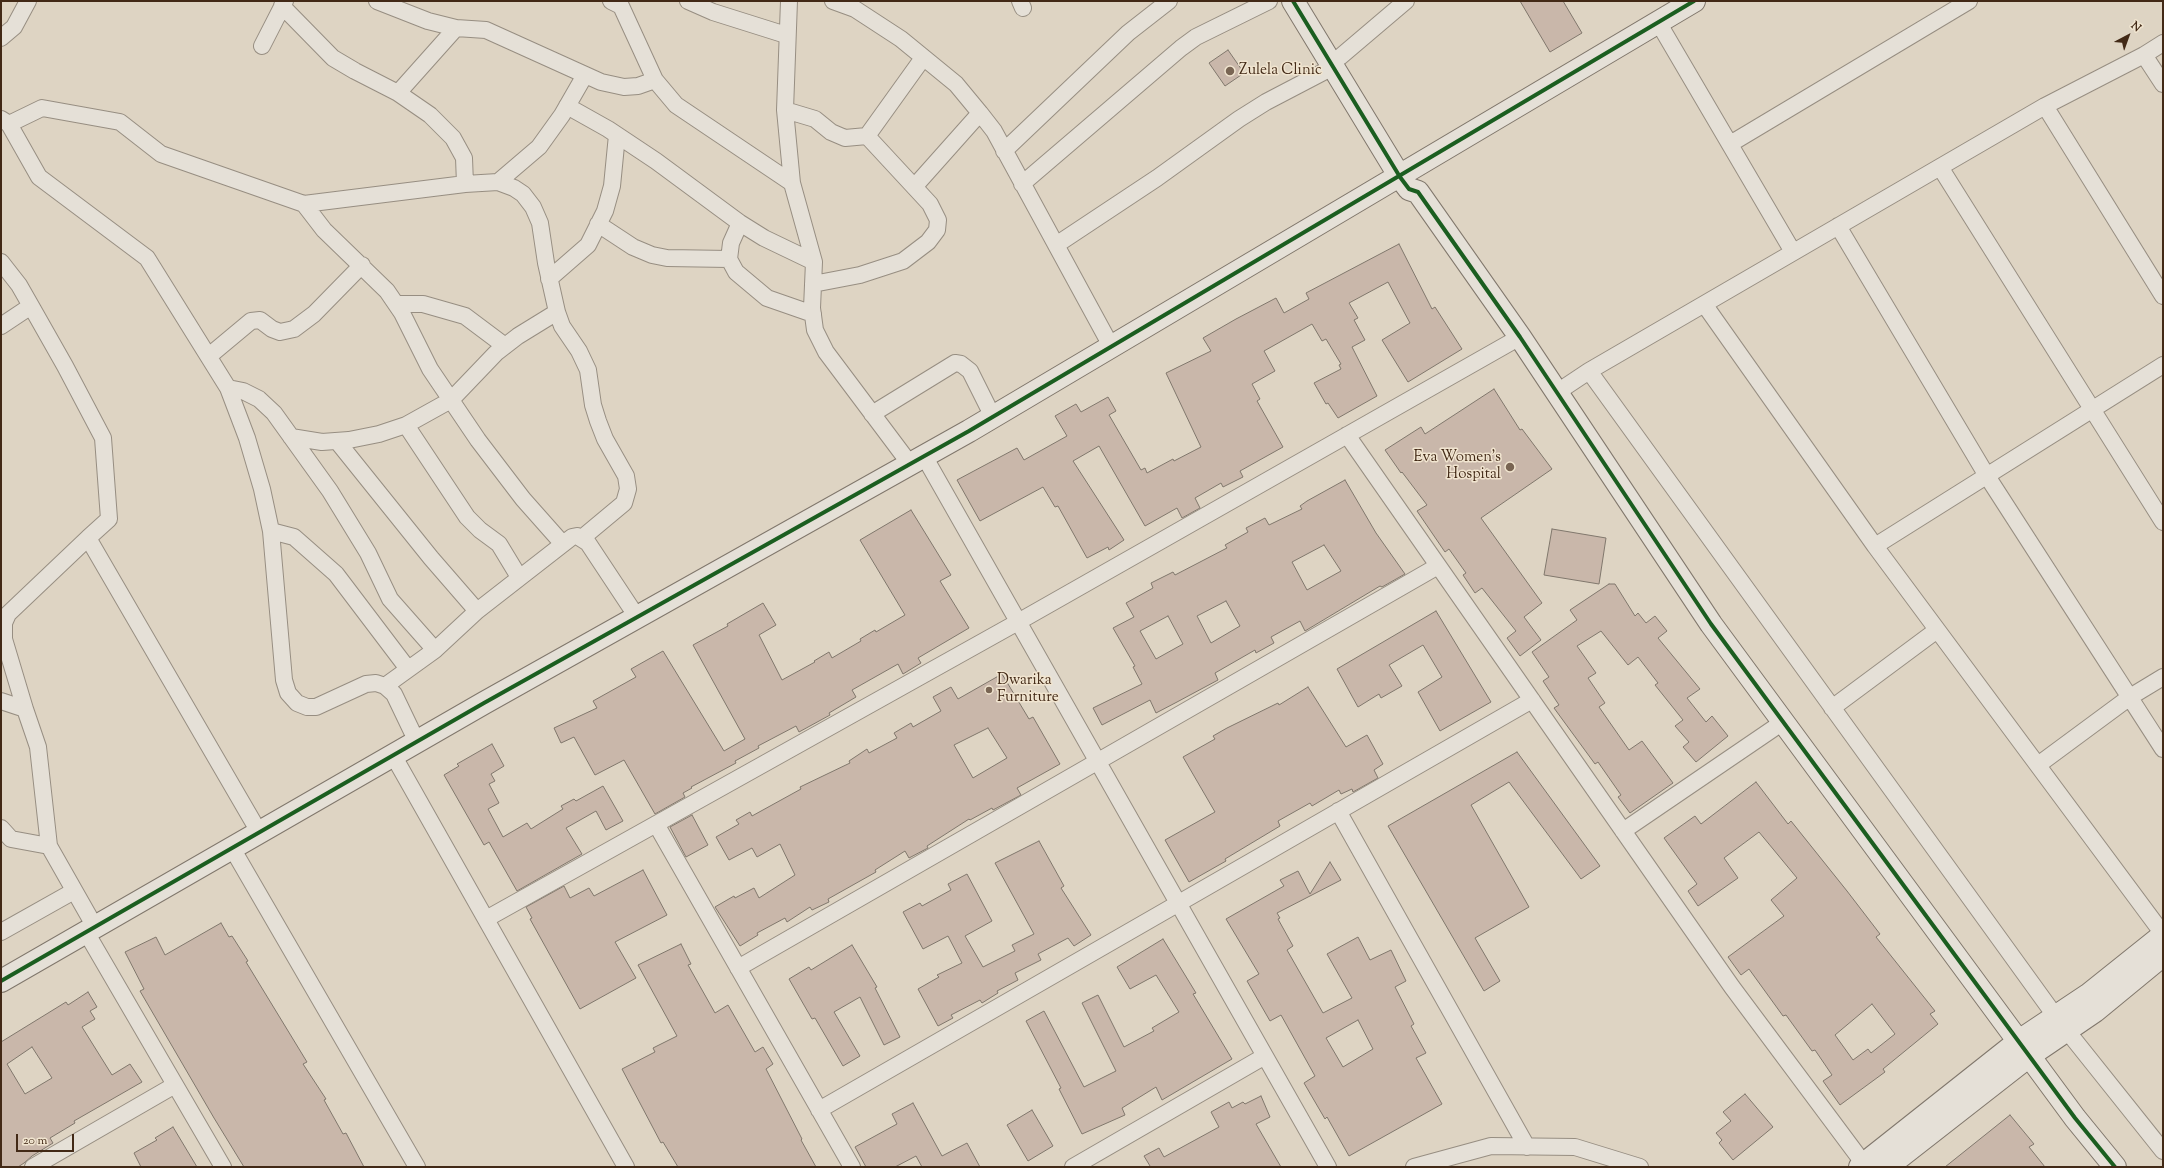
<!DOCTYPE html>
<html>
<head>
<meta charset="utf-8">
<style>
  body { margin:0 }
  #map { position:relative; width:2164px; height:1168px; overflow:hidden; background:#ded4c3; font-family:"Sorts Mill Goudy",serif }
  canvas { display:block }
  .frame { position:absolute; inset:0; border:2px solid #422916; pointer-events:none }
  .north { position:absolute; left:2108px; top:16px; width:40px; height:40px; -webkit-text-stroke:3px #f1e5d0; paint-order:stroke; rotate:41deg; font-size:11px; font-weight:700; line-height:16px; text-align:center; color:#422916 }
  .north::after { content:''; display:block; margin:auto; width:14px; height:18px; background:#422916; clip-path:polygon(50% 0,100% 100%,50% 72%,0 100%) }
  .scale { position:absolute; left:16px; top:1134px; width:58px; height:18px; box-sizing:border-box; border:2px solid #422916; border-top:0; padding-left:5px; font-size:12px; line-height:14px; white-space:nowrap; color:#422916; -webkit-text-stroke:3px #f1e5d0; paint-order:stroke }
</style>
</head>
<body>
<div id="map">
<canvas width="2164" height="1168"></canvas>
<div class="frame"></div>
<div class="north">N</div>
<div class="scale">20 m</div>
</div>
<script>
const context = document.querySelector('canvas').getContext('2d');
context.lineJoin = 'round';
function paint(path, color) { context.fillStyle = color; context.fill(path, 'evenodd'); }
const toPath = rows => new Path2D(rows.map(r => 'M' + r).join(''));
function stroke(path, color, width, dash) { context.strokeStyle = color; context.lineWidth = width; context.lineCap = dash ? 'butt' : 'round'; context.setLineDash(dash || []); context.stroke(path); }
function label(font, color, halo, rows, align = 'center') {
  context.font = font + ' "Sorts Mill Goudy",serif'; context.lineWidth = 3; context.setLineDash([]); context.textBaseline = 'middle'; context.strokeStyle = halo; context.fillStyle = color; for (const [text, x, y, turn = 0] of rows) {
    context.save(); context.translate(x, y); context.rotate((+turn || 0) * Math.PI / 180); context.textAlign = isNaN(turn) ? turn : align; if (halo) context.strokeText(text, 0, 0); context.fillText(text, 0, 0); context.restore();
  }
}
const building = toPath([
  [1520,1,1563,1,1582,33,1550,52,1520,1],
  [1228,50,1244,73,1225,86,1209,63,1228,50],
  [1399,244,1432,309,1435,307,1462,349,1408,382,1382,340,1410,323,1388,282,1349,303,1358,318,1354,320,1365,340,1352,347,1377,396,1338,418,1328,403,1326,404,1314,383,1341,369,1339,365,1341,364,1326,339,1322,341,1312,324,1264,351,1275,371,1252,384,1260,399,1257,401,1283,447,1240,471,1243,477,1223,487,1221,483,1195,498,1200,508,1182,518,1177,508,1145,526,1099,446,1073,461,1124,540,1109,550,1108,547,1087,558,1058,506,1055,507,1043,487,980,521,957,480,1017,448,1024,460,1067,436,1055,416,1076,404,1081,412,1108,397,1116,411,1109,415,1141,470,1145,468,1147,473,1173,459,1174,461,1201,447,1166,373,1211,351,1203,338,1236,319,1276,298,1284,313,1309,299,1306,293,1399,244],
  [1494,389,1520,430,1522,429,1552,469,1481,518,1542,603,1524,617,1541,640,1520,656,1507,638,1516,631,1482,588,1475,593,1463,575,1466,573,1449,549,1445,552,1417,511,1427,505,1402,472,1401,473,1385,450,1421,427,1425,434,1494,389],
  [1345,480,1376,533,1405,574,1382,587,1380,586,1305,631,1300,621,1271,637,1274,643,1256,653,1255,650,1215,673,1218,680,1177,702,1156,713,1150,700,1102,725,1093,708,1142,684,1133,667,1135,666,1113,628,1134,617,1126,603,1153,588,1151,583,1173,572,1175,575,1227,548,1225,545,1248,532,1246,528,1265,518,1269,525,1302,509,1300,506,1307,501,1345,480],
  [1324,545,1341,571,1307,590,1292,562,1324,545],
  [1226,601,1240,626,1211,643,1197,616,1226,601],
  [1168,616,1183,644,1156,659,1140,631,1168,616],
  [911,510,951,575,940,581,969,628,918,658,921,663,903,674,898,664,852,690,856,697,829,713,830,715,799,732,796,726,758,746,759,748,735,761,736,763,691,787,692,788,683,793,685,797,655,814,624,760,595,775,574,737,561,743,554,728,597,708,593,701,636,677,631,669,663,651,724,751,745,739,693,645,728,626,727,624,763,603,776,625,759,635,782,680,815,662,814,661,829,652,832,658,861,641,860,639,875,630,876,632,905,615,860,540,911,510],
  [1552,529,1606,538,1599,584,1544,575,1552,529],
  [1609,584,1615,584,1635,616,1638,613,1646,623,1655,616,1667,631,1658,638,1700,689,1687,698,1706,722,1712,716,1728,736,1696,762,1683,747,1689,742,1675,726,1683,720,1655,685,1658,683,1638,657,1628,665,1601,631,1577,646,1596,673,1588,678,1605,703,1599,707,1629,750,1642,741,1673,783,1630,813,1618,797,1621,795,1598,762,1595,764,1554,708,1559,705,1543,681,1549,677,1532,652,1577,620,1570,610,1609,584],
  [1436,611,1491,702,1440,731,1418,692,1442,677,1423,645,1389,665,1402,686,1381,698,1379,694,1358,707,1337,669,1436,611],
  [1002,674,1029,719,1033,717,1060,764,1017,788,1021,795,993,810,992,808,970,820,969,819,927,846,928,848,909,858,905,851,875,870,876,872,828,899,829,902,812,910,810,907,787,922,785,918,757,933,758,935,740,946,715,907,734,896,735,898,754,888,759,898,795,875,780,844,757,857,752,848,729,860,716,837,739,824,736,820,750,812,752,816,801,789,800,787,850,763,849,761,867,749,869,753,897,738,894,733,911,723,913,727,941,711,933,697,951,687,958,699,1002,674],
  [988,728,1007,758,973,778,954,745,988,728],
  [1308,687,1346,747,1367,735,1383,764,1374,770,1378,778,1353,792,1352,789,1341,794,1339,790,1312,806,1310,803,1278,821,1280,826,1225,859,1226,861,1189,882,1165,840,1215,812,1183,757,1215,739,1213,736,1227,728,1278,703,1279,705,1308,687],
  [492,744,504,766,491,774,495,781,489,784,499,803,488,809,503,837,527,823,531,829,563,809,561,806,574,799,576,801,603,786,623,821,606,830,596,811,566,828,582,854,517,891,489,842,484,845,444,775,459,766,457,764,492,744],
  [1517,752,1600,866,1581,879,1509,782,1471,805,1529,907,1475,938,1500,981,1484,991,1388,826,1517,752],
  [1756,782,1788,824,1791,821,1847,891,1880,934,1876,937,1935,1011,1930,1014,1938,1024,1883,1069,1885,1072,1840,1105,1823,1081,1832,1075,1815,1050,1812,1051,1786,1015,1783,1016,1749,969,1741,975,1728,957,1784,916,1771,900,1797,878,1759,832,1724,858,1738,878,1698,906,1688,891,1697,884,1664,838,1695,816,1701,824,1756,782],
  [1872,1004,1895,1034,1871,1053,1868,1049,1853,1060,1835,1035,1872,1004],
  [692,815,708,845,686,857,670,827,692,815],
  [1039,841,1064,886,1061,888,1091,935,1074,946,1068,938,1038,954,1041,960,1015,973,1018,980,997,991,998,993,982,1003,980,1000,951,1015,953,1018,938,1026,918,989,939,977,937,975,962,963,948,936,923,949,903,912,920,903,922,906,951,890,948,884,967,874,992,921,965,936,983,967,1015,951,1012,945,1034,934,995,863,1039,841],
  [1330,862,1341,880,1277,913,1280,918,1278,919,1293,946,1287,950,1323,1013,1352,998,1327,954,1358,937,1370,960,1391,950,1406,981,1395,987,1414,1024,1411,1026,1426,1053,1416,1058,1442,1104,1349,1156,1327,1117,1325,1119,1304,1083,1315,1076,1281,1015,1270,1021,1247,981,1259,974,1226,919,1284,886,1280,880,1298,871,1310,894,1330,862],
  [1358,1020,1373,1049,1343,1067,1326,1038,1358,1020],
  [643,870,667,915,615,942,636,978,580,1009,530,919,532,918,526,907,564,886,570,898,589,888,594,896,643,870],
  [221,923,229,937,232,936,248,961,246,962,307,1062,303,1064,326,1099,324,1100,343,1134,346,1133,364,1167,244,1167,214,1118,140,991,144,989,125,952,156,937,165,955,221,923],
  [1163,939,1196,993,1193,994,1232,1059,1162,1100,1156,1087,1122,1108,1125,1115,1082,1134,1059,1089,1061,1088,1026,1021,1044,1011,1084,1087,1116,1071,1082,1003,1098,995,1124,1047,1154,1031,1152,1028,1179,1012,1156,975,1130,989,1117,967,1163,939],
  [681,944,691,964,688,965,715,1013,728,1005,755,1052,763,1047,773,1064,766,1069,802,1139,801,1140,816,1167,678,1167,663,1142,661,1143,622,1069,655,1052,653,1048,677,1036,638,965,681,944],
  [852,945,877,987,875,988,900,1037,884,1045,860,997,834,1012,860,1056,843,1066,815,1018,812,1019,789,979,809,967,811,970,852,945],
  [88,992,97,1007,90,1011,95,1019,82,1027,112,1075,130,1064,142,1082,74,1121,75,1123,50,1138,53,1143,32,1156,24,1163,18,1167,1,1167,1,1042,66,1002,68,1005,88,992],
  [32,1047,52,1078,25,1094,7,1064,32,1047],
  [1745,1094,1773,1127,1733,1160,1719,1143,1722,1140,1716,1133,1731,1121,1723,1112,1745,1094],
  [1261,1096,1270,1117,1256,1124,1281,1167,1149,1167,1150,1166,1144,1156,1159,1148,1164,1157,1219,1127,1211,1112,1229,1102,1232,1108,1243,1102,1245,1104,1261,1096],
  [913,1103,942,1156,967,1143,980,1167,922,1167,916,1156,895,1167,866,1167,855,1147,897,1124,892,1114,913,1103],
  [1032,1110,1053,1146,1028,1161,1007,1125,1032,1110],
  [2010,1115,2034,1144,2029,1147,2045,1167,1945,1167,2010,1115],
  [173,1127,197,1167,141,1167,134,1153,157,1140,155,1138,173,1127]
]);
const street = toPath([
  [377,1,428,21,456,28,486,30,601,82,624,87,638,86,655,80],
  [611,1,621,6,655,80,676,105,792,183,814,262,812,308,815,330,826,352,910,464],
  [688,1,713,12,786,35],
  [789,1,785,110,792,183],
  [833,1,855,9,901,39,956,84,980,113,994,131,1111,346],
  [1020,1,1023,8],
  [282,6,333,58,355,71,398,93,430,115,453,138,464,158,465,184],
  [1658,22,1793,252],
  [1,38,14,27,28,1],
  [262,46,285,1],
  [2144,55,2163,84],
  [1340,57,1406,1],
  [398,93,456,28],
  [567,106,608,129,656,161,740,223,764,238,814,262],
  [2045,106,2163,296],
  [785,110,815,119,831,132,845,138,867,136,923,58],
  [1,119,9,124,39,177,147,258,228,388,247,438,262,489,271,531,284,680,288,693,297,703,307,707,316,707,366,684,376,683,385,686,394,694,417,742],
  [9,124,42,108,120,122,161,154,304,204,465,184,498,182,514,188,523,194,533,207,540,223,546,263,557,312,562,326,579,351,588,370,593,405,598,421,605,439,626,476,628,489,624,503,582,538],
  [1730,144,1969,1],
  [1004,151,1128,33,1169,1],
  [1940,167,2163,522],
  [498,182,539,147,562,115,585,75],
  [1022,184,1181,48,1196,37,1269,1],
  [915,186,980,113],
  [304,204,324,230,387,291,402,313,430,369,478,440,523,499,562,543],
  [740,223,731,243,729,259,736,272,767,298,813,314],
  [598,224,633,247,652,255,667,258,729,259],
  [1838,226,1987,476,2163,749],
  [1056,245,1157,178,1239,119,1266,102,1333,67],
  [1,262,19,285,31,306,65,366,103,438,109,519,88,538,259,832],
  [549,279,588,245,605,211,612,186,617,135],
  [813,284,860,275,903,261,928,242,937,230,938,220,930,204,867,136],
  [396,304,423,304,465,316,505,346],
  [1704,304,1875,546,2163,934],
  [1,326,31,306],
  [209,356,251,321,260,320,272,329,280,332,294,329,314,314,362,265],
  [1589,371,2056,1017,2163,1151],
  [228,388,243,391,259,399,274,413,330,491,368,553,390,599,435,650],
  [1556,393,1589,371,2045,106,2144,55,2163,43],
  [872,414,955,363,961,364,970,371,993,417],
  [406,425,467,517,480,530,499,544,519,577],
  [1347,435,1732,987,1864,1164],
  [291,437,322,442,349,440,379,434,406,425,451,400,496,353,518,336,557,312],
  [337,441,431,558,477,611],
  [924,456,1328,1167],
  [271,531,294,537,336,574,408,669],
  [1875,546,2163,365],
  [385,686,435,650,477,611,572,537,577,536,588,543,637,617],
  [1,701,25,709,38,747,49,846],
  [1832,708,1937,630],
  [25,709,4,639,4,623,8,614,88,538],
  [393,755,626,1167],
  [2038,765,2130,697,2163,677],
  [1338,811,1527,1147],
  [656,824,852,1167],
  [1,828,11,839,49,846,95,927],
  [1623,831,1783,722],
  [232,848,417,1167],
  [486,919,1018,622,1520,337],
  [1,932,74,891],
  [86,932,223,1167],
  [738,968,1438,566],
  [819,1110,1532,700],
  [33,1167,175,1085],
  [1073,1167,1265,1056],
  [1414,1167,1491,1146,1575,1147,1640,1167]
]);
const secondary = toPath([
  [1293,1,1400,177,1409,189,1418,192,1520,337,1711,624,2075,1118,2115,1167],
  [1,981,484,703,969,431,1694,1],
  [1860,1167,2019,1041,2088,995,2163,935],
  [1887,1167,2029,1056,2095,1011,2163,955]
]);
const cycleway = toPath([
  [1293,1,1400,177,1409,189,1418,192,1520,337,1711,624,2075,1118,2115,1167],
  [1,981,484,703,969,431,1694,1]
]);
const markers = [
  [1230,71,5,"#796553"],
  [1510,467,5,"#796553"],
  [989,690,4,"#796553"]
];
const poiNames = [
  ["Zulela Clinic",1239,71],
  ["Eva Women's",1501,458,"right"],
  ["Hospital",1501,475,"right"],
  ["Dwarika",997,681],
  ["Furniture",997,698]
];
paint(building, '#c9b7aa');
stroke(building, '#80776c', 1);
stroke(street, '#978e82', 18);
stroke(secondary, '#80776c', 24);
stroke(street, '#e5e0d7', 16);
stroke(secondary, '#e5e0d7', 22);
stroke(cycleway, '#1b5e20', 4);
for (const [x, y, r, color] of markers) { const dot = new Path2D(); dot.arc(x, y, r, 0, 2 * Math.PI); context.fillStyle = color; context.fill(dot); stroke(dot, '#f1e5d0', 1.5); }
label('15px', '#422916', '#f1e5d0', poiNames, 'left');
</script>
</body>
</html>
